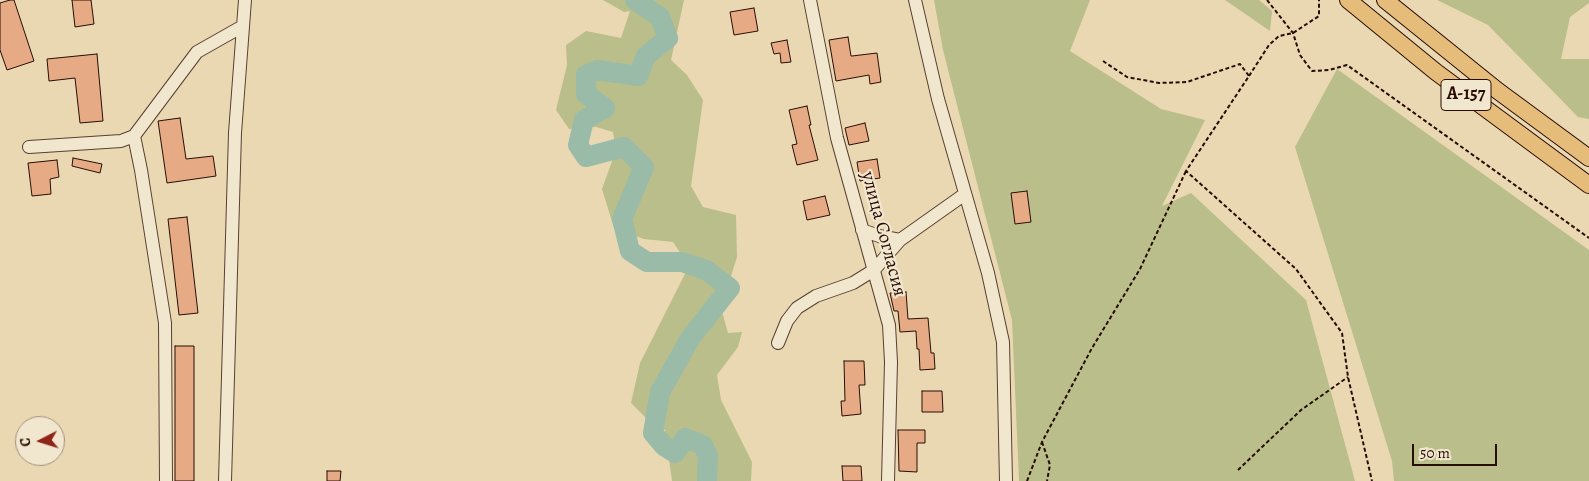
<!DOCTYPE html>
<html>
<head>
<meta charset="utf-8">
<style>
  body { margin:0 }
  #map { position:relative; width:1589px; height:481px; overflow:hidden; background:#ead8b3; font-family:Alegreya,serif }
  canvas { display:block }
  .north { position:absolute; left:15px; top:416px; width:50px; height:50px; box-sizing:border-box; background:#f1e6ce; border:1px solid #a18f7d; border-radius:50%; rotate:265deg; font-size:14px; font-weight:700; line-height:20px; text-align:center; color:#280d04 }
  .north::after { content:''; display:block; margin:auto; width:18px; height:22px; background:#8f2418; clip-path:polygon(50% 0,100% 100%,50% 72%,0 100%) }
  .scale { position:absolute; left:1412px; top:444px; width:85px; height:22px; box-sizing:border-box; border:2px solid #280d04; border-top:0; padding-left:6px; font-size:15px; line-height:18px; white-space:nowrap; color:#280d04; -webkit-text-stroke:4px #f1e6ce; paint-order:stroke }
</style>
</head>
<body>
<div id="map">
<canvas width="1589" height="481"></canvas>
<div class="north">С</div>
<div class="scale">50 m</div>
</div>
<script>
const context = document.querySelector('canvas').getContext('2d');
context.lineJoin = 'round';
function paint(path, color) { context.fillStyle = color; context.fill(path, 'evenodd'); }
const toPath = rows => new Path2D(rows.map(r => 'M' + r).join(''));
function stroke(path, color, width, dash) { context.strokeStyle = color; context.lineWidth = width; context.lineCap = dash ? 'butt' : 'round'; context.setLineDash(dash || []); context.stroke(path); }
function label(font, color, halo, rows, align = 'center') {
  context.font = font + ' Alegreya,serif'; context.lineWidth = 4.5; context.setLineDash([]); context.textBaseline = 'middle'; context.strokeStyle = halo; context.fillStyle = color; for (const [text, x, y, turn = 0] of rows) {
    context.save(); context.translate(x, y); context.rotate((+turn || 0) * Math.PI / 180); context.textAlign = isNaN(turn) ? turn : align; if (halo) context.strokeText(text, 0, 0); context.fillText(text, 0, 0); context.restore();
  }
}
const green = toPath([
  [603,0,684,0,671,60,687,75,703,100,691,186,703,207,736,215,737,257,721,308,728,333,742,332,738,347,717,375,721,400,752,462,751,481,672,481,665,430,651,423,631,403,640,363,689,266,673,242,644,239,614,228,602,189,616,150,613,132,596,127,569,129,556,110,567,65,566,45,586,31,621,38,630,11,624,12],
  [934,0,1090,0,1070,51,1161,109,1205,120,1162,206,1191,193,1306,300,1355,481,1019,481,1012,320,943,50],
  [1225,0,1259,0,1272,11,1270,31],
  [1437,0,1589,0,1589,3,1570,17,1561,59,1589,59,1589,119,1578,117,1488,25],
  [1337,69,1589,250,1589,481,1394,481,1392,461,1295,147]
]);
const river = toPath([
  [635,0,660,17,668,38,646,56,638,76,597,70,586,75,586,94,605,108,584,120,578,145,586,157,624,147,644,167,622,219,630,251,647,262,682,262,706,270,730,288,691,337,660,392,653,433,664,446,675,453,685,438,703,445,708,456,707,481]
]);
const building = toPath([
  [10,0,14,0,34,61,7,70,0,50,0,3,10,0],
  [72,0,91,0,94,24,75,27,72,0],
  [754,8,758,31,734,35,730,12,754,8],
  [848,37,851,56,852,56,877,53,881,82,870,84,869,75,836,81,829,40,848,37],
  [787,40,791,62,781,63,780,53,774,54,771,43,787,40],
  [97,54,103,121,80,123,75,78,49,81,47,59,97,54],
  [807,106,811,125,809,125,818,160,797,165,792,145,797,144,789,110,807,106],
  [180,118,186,159,213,156,216,176,167,183,158,121,180,118],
  [865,123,869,141,849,145,845,128,865,123],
  [73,158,102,164,100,173,72,166,73,158],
  [877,159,880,178,860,181,857,162,877,159],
  [57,160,59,177,50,179,51,194,32,196,28,163,57,160],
  [1027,191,1031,222,1015,224,1011,193,1027,191],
  [825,196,830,215,807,220,803,201,825,196],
  [187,217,198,313,179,315,168,219,187,217],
  [906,292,908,319,928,318,931,353,934,353,935,369,920,370,919,349,917,349,916,331,900,332,898,311,894,311,890,293,906,292],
  [175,346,194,346,194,481,175,481,175,346],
  [844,361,864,361,865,385,859,385,861,414,842,416,841,401,845,401,844,361],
  [922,391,942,391,943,412,922,412,922,391],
  [898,430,925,430,925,443,917,443,917,472,899,471,898,430],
  [842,466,861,466,862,481,843,481,842,466],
  [327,471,341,471,340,481,327,481,327,471]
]);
const path = toPath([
  [1267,0,1293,33,1300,55,1312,71,1329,70,1347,65,1589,238],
  [1103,61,1127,77,1159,83,1187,82,1240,64,1249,76,1186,171,1296,269,1342,333,1348,377,1372,481],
  [1249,76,1269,45,1279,36,1293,33,1319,16,1319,0],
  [1042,442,1050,465,1047,481],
  [1238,470,1301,410,1348,377],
  [1027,481,1042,442,1092,348,1140,269,1186,171]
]);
const minor = toPath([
  [810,0,837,138,889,325,891,362,888,481],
  [915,0,938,99,988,273,1003,342,1006,481],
  [134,136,141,170,165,323,166,481],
  [29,147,121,141,134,136,197,52,243,26],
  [862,230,879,236,900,240],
  [778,343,787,321,797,308,816,296,853,283,874,270,900,240,965,194],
  [225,481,235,133,245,0]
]);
const major = toPath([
  [1348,0,1436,72,1589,185],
  [1385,0,1498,91,1589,158]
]);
const shields = [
  [1466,95,50]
];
const shieldNames = [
  ["А-157",1466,95]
];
const streetNames = [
  ["улица Согласия",883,234,75]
];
paint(green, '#b9be8b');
stroke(river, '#99bba7', 20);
paint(building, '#e6aa85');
stroke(building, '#280d04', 1);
stroke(minor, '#584030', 14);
stroke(major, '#280d04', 18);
stroke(path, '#280d04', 2, [4, 2.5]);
stroke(minor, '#f1e6ce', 12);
stroke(major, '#e5bc7a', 16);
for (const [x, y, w] of shields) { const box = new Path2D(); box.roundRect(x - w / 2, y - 15.5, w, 31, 4); context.fillStyle = '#f1e6ce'; context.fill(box); stroke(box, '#280d04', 1); }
label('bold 18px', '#280d04', null, shieldNames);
label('19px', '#280d04', '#f1e6ce', streetNames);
</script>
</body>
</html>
